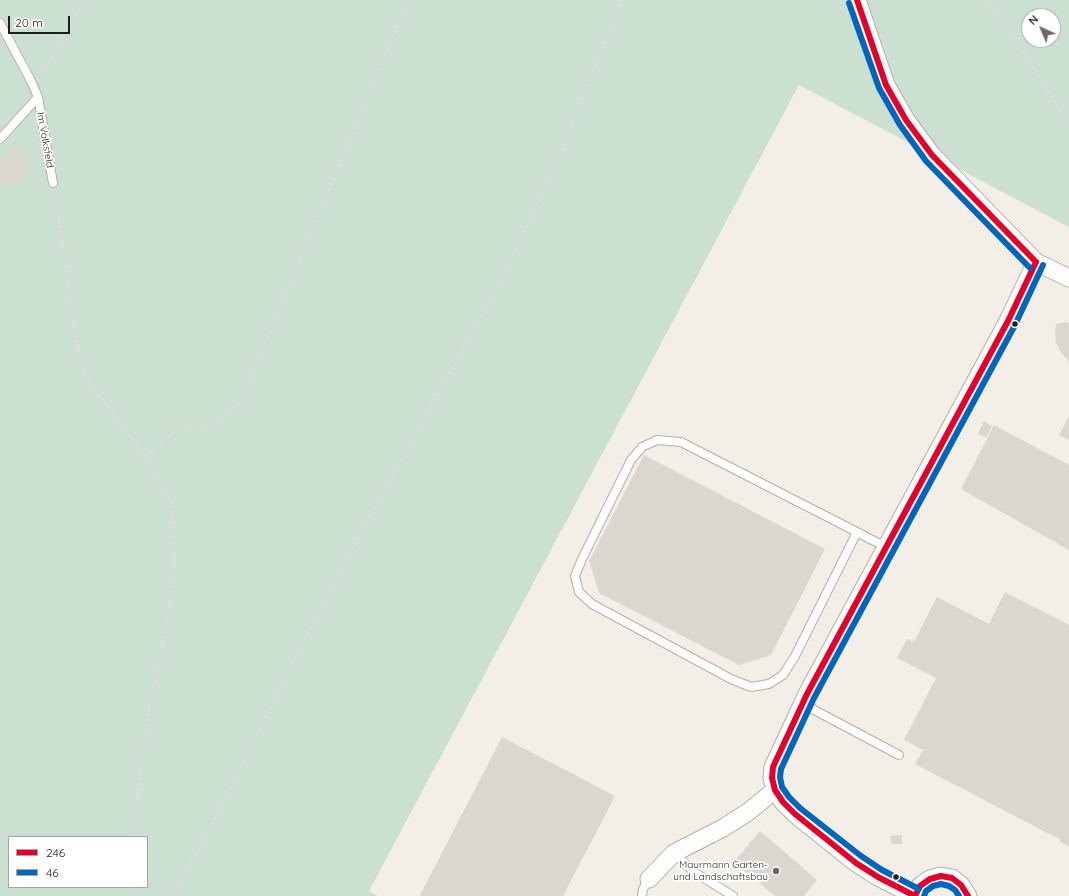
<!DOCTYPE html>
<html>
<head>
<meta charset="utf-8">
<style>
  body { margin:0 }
  #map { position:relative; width:1069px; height:896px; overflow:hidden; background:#f3efe7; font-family:Quicksand,sans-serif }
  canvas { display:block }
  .legend { position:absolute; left:8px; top:836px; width:140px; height:52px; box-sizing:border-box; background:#fff; border:1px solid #a6a5a3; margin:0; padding:5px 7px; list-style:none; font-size:12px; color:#201e18 }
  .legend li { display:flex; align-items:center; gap:8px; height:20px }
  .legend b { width:20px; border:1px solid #a6a5a3 }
  .north { position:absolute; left:1021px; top:8px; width:40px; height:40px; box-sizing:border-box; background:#fff; border:1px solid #a6a5a3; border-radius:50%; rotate:316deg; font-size:11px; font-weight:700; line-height:16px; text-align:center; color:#201e18 }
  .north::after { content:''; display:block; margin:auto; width:14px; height:18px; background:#6a6760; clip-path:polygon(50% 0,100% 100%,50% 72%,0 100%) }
  .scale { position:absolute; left:8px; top:16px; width:62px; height:18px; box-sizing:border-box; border:2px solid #201e18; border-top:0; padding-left:5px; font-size:12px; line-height:14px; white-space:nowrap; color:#201e18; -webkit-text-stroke:3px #fff; paint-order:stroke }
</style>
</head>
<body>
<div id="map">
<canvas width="1069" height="896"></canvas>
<ul class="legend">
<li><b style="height:5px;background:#e4002b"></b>246</li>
<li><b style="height:5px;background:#0065bd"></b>46</li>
</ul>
<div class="north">N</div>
<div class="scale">20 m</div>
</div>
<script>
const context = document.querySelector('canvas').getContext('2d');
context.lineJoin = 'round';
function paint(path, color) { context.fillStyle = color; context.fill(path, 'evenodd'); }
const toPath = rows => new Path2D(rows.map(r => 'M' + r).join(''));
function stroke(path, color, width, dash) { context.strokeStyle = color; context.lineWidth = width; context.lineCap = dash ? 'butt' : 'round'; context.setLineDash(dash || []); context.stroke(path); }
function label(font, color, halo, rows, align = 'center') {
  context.font = font + ' Quicksand,sans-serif'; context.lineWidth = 3.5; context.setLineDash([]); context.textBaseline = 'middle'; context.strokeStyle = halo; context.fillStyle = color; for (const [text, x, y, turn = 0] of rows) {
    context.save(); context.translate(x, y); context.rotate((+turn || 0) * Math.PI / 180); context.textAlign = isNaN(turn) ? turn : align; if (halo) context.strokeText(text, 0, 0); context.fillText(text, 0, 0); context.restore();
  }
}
const green = toPath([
  [0,0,1069,0,1069,227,799,85,369,891,378,896,0,896],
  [1029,16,1053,16,1053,40,1029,40],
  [9,837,147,837,147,887,9,887]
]);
const building = toPath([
  [19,146,34,168,5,189,0,182,0,159],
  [1065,322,1069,323,1069,362,1060,351,1056,342,1055,333,1056,324],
  [1069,416,1069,440,1059,435],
  [984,421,992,426,986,438,978,434],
  [994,425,1069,465,1069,550,961,489],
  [644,455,825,549,771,655,739,665,599,593,589,561],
  [1005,592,1069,625,1069,846,1060,842,1061,840,915,764,923,750,904,740,936,678,897,658,907,639,914,642,937,597,989,624],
  [502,737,615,796,563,896,421,896,420,895],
  [760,831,817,880,804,896,775,896,734,862],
  [902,835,902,844,891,844,890,836]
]);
const path = toPath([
  [988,0,1069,122],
  [41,70,54,56,83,0],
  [55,196,64,253,76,344,86,378,145,457,172,502,175,566,162,653,150,704,134,822,136,837],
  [145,457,176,429,214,425,240,403,395,32,407,0],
  [143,887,144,896],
  [174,896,234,782,293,662,357,540,502,279,553,170,571,127,622,0]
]);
const service = toPath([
  [0,23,31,81,38,97,53,183],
  [0,139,38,97],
  [857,532,795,656,783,675,769,684,751,687,731,679,592,604,579,592,575,576,582,559,631,460,642,447,657,440,681,442,857,532,870,539,887,547],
  [803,704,899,755],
  [674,853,694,872,733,896],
  [642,896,643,889,649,879]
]);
const minor = toPath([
  [857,0,886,85,906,120,932,155,1036,262,1069,278],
  [649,879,674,853,723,828,748,812,775,790],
  [915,896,878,877,856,863,795,814,783,802,775,790,772,778,773,767,807,694,1008,321,1036,262],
  [915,896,920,886,930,879,941,876,952,878,961,885,968,896]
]);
const bus1 = toPath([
  [857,0,886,85,906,120,932,155,1036,262],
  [915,896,878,877,856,863,795,814,783,802,775,790,772,778,773,767,807,694,1008,321,1036,262],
  [915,896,920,886,930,879,941,876,952,878,961,885,968,896]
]);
const bus2 = toPath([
  [849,3,879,88,900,125,926,161,1030,268],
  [919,889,882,870,861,856,800,808,789,797,782,787,780,777,781,769,814,698,1015,325,1043,265],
  [924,896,926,891,933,886,941,884,949,886,955,890,959,896]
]);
const markers = [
  [1015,324,3.5,"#201e18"],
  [776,871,4,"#6a6760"],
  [896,877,3.5,"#201e18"]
];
const streetNames = [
  ["Im Volksfeld",45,140,80]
];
const poiNames = [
  ["Maurmann Garten-",768,865],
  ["und Landschaftsbau",768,877]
];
paint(green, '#cce0d1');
paint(building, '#dad7d0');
stroke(service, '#b2afa9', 10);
stroke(minor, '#b2afa9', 19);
stroke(path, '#dedcda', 2.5, [3, 2]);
stroke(service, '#fdfdfb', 8);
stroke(minor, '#fdfdfb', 17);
stroke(bus1, '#e4002b', 6);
stroke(bus2, '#0065bd', 6);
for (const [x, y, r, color] of markers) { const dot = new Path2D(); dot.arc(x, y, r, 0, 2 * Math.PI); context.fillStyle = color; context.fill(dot); stroke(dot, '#fff', 1.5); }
label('10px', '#201e18', '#fff', streetNames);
label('10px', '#201e18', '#fff', poiNames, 'right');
</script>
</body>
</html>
